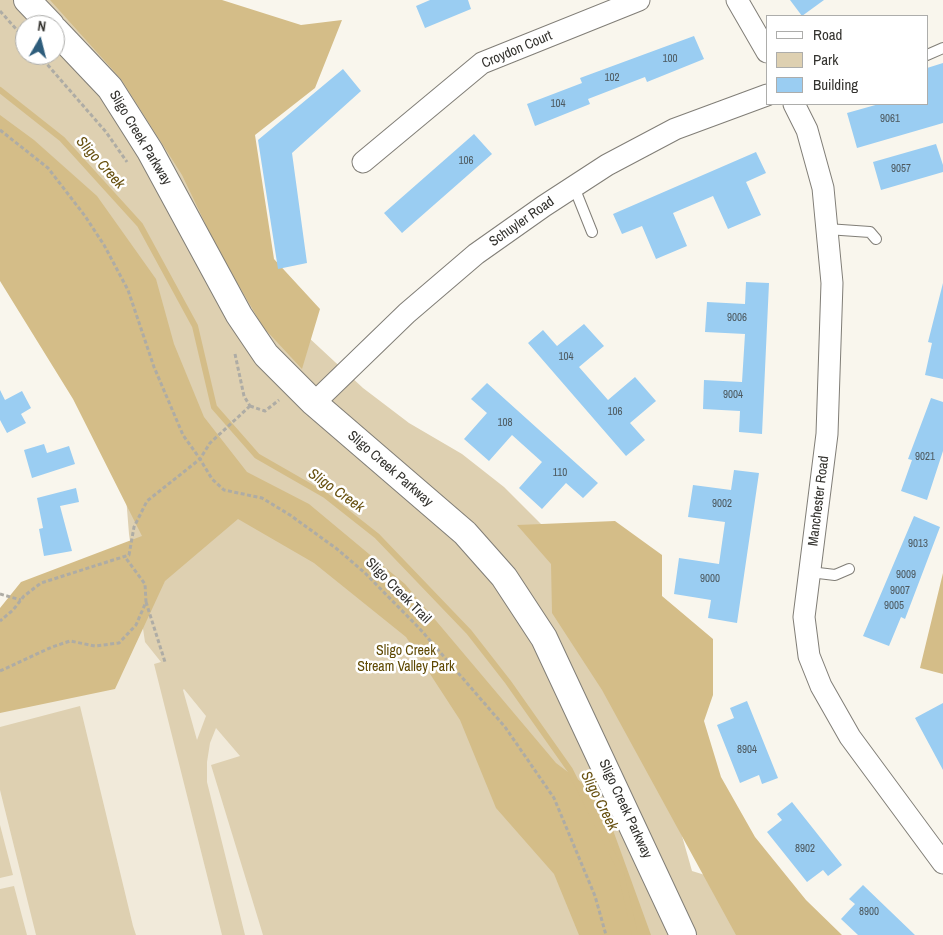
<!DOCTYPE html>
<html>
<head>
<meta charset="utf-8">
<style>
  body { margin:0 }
  #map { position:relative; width:943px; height:935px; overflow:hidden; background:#f9f6ed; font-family:"Archivo Narrow",sans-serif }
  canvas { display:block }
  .legend { position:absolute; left:766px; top:15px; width:162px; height:90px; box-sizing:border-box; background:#fff; border:1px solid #adadab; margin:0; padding:6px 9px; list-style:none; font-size:15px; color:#33322e }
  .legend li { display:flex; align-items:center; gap:10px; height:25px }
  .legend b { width:25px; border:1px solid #adadab }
  .north { position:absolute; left:15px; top:15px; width:50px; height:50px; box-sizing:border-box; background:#fff; border:1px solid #adadab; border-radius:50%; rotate:8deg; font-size:14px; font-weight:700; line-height:20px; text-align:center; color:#33322e }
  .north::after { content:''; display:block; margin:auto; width:18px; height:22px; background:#2e5d7c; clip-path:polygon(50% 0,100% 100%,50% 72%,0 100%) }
</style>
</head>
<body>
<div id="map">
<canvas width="943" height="935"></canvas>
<ul class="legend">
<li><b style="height:6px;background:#fff"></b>Road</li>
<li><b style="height:14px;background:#ded0b1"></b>Park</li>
<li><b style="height:14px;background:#9acdf2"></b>Building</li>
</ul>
<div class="north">N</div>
</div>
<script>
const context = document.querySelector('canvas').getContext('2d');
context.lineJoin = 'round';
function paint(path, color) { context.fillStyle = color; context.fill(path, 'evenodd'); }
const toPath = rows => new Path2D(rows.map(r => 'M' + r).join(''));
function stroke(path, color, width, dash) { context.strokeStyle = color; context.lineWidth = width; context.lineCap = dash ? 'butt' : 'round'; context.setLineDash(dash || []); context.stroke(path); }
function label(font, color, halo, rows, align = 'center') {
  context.font = font + ' "Archivo Narrow",sans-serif'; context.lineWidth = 5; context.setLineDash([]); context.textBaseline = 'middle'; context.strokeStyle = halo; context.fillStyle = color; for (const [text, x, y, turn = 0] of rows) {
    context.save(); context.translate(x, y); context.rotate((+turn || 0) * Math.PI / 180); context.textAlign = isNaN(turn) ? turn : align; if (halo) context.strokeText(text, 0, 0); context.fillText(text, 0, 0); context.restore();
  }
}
const built = toPath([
  [137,591,302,831,288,935,0,935,0,622]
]);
const green = toPath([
  [0,0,117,0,247,225,307,336,363,388,409,423,462,454,504,487,542,525,639,685,692,871,760,892,819,935,263,935,211,765,240,756,216,728,210,743,207,762,207,782,245,935,222,935,154,664,161,662,145,642,129,534,116,371,0,222],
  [25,25,55,25,55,55,25,55],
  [184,689,206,716,197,740,183,690],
  [80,706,133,926,136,935,36,935,0,790,0,727],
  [0,825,13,875,0,878],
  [14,886,27,935,0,935,0,889]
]);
const forest = toPath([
  [50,0,222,0,301,25,342,20,315,88,255,135,274,259,320,309,302,369,263,327,217,248,182,175,121,79],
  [0,115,34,140,97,196,156,279,174,344,204,417,247,472,309,504,405,584,556,763,601,797,651,935,579,935,554,874,496,808,460,720,406,637,314,563,238,519,165,581,115,689,0,713,0,608,21,582,142,536,73,399,0,281],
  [615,521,662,555,662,596,713,639,713,695,704,721,721,777,755,837,806,900,842,935,736,935,602,690,552,613,551,564,517,525],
  [943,573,943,674,920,668]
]);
const stream = toPath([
  [0,90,62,139,140,225,195,326,214,407,257,456,325,495,377,536,469,632,508,682,570,770,620,869,635,935]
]);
const building = toPath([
  [430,0,468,0,471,9,425,28,416,6],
  [790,0,824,0,802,16],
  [694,36,704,59,647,82,645,77,588,99,590,104,535,126,527,104,582,83,580,78],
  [943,63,943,123,857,148,847,113,879,104,927,104,927,68],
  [343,69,361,91,292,153,307,263,278,269,258,140],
  [474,134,492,154,402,233,384,213],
  [936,144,943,165,943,172,881,190,873,162],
  [756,152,766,173,746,182,761,215,728,229,713,196,673,213,687,246,656,259,642,226,622,234,613,214],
  [746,282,769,283,762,434,739,432,740,411,703,409,704,380,742,382,745,334,705,332,707,302,745,304],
  [943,283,943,379,925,375,932,343,928,342],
  [584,324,604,346,579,367,608,400,635,377,656,401,630,423,645,440,626,456,528,343,543,330,557,346],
  [487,383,598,483,583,498,566,483,542,509,519,488,542,462,512,435,489,461,464,439,487,413,471,399],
  [0,390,5,400,22,391,31,408,21,414,26,423,7,433,0,420],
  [931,398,943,402,943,451,927,500,901,491,912,460,908,459],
  [44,444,47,453,69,446,75,464,32,478,24,450],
  [734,470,759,473,737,623,708,618,711,600,674,594,679,558,719,564,725,522,688,517,693,485,731,490],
  [76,488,79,502,60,506,72,551,44,556,39,529,43,528,37,498],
  [914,516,940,527,905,619,901,617,889,646,863,636],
  [747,701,778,778,762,784,759,775,740,783,717,725,734,718,730,708],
  [943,703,943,770,915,718],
  [792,802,842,865,828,876,823,870,807,882,767,832,782,820,777,814],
  [863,885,915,935,858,935,841,919,855,904,849,899]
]);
const path = toPath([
  [0,11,25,39],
  [39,55,106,132,127,162],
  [0,130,48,168,85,216,104,245,128,290,154,367,183,435,200,459,147,501,134,527,129,555,41,583,24,596,13,610,0,621],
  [235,354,244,396,250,406],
  [250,406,210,443,200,459,212,479,224,490,262,498,290,515,337,549,365,573,420,629,505,727,554,798,595,896,606,935],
  [250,406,265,411,279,400],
  [0,594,21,600],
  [146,602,165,662],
  [0,671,52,647,70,641,95,646,119,643,136,625,146,602,145,584,125,557]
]);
const service = toPath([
  [927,55,943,48],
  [574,187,592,232],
  [827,229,870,232,876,239],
  [810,572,835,575,849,569]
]);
const minor = toPath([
  [737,0,767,52],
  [794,104,807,130,823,188,832,283,827,434,804,617,809,656,821,686,850,737,943,863],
  [363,162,482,63,639,0],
  [314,403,407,313,476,254,544,206,607,165,675,129,767,95]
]);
const tertiary = toPath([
  [27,0,51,25],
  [55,30,110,88,150,151,239,315,266,355,314,403,465,533,504,577,544,638,683,935]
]);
const numberNames = [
  ["100",670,59],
  ["102",612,78],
  ["104",558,104],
  ["9061",890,119],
  ["106",466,161],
  ["9057",901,169],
  ["9006",737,318],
  ["104",566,357],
  ["9004",733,395],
  ["106",615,412],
  ["108",505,423],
  ["9021",925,457],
  ["110",560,473],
  ["9002",722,504],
  ["9013",918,544],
  ["9009",906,575],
  ["9000",710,579],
  ["9007",900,591],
  ["9005",894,606],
  ["8904",747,750],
  ["8902",805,849],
  ["8900",869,912]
];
const streetNames = [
  ["Croydon Court",517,50,-23],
  ["Sligo Creek Parkway",140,138,59],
  ["Schuyler Road",522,222,-35],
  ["Sligo Creek Parkway",390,469,41],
  ["Manchester Road",819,501,-83],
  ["Sligo Creek Trail",398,591,45],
  ["Sligo Creek Parkway",625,809,65]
];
const parkNames = [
  ["Sligo Creek",406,651],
  ["Stream Valley Park",406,667]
];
const waterNames = [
  ["Sligo Creek",100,163,48],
  ["Sligo Creek",336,491,35],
  ["Sligo Creek",599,801,63]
];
paint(built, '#f1eada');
paint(green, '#ded0b1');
paint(forest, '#d4bd88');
stroke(stream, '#d4bd88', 6);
paint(building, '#9acdf2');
stroke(service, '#817e77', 12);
stroke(minor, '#817e77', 23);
stroke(tertiary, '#817e77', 28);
stroke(path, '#aeaca5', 3, [4, 2.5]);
stroke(service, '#fff', 10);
stroke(minor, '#fff', 21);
stroke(tertiary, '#fff', 26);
label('11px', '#4d595f', null, numberNames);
label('14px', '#33322e', '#fff', streetNames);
label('14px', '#5e4802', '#fff', parkNames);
label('italic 15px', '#67500f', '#fff', waterNames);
</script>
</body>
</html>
